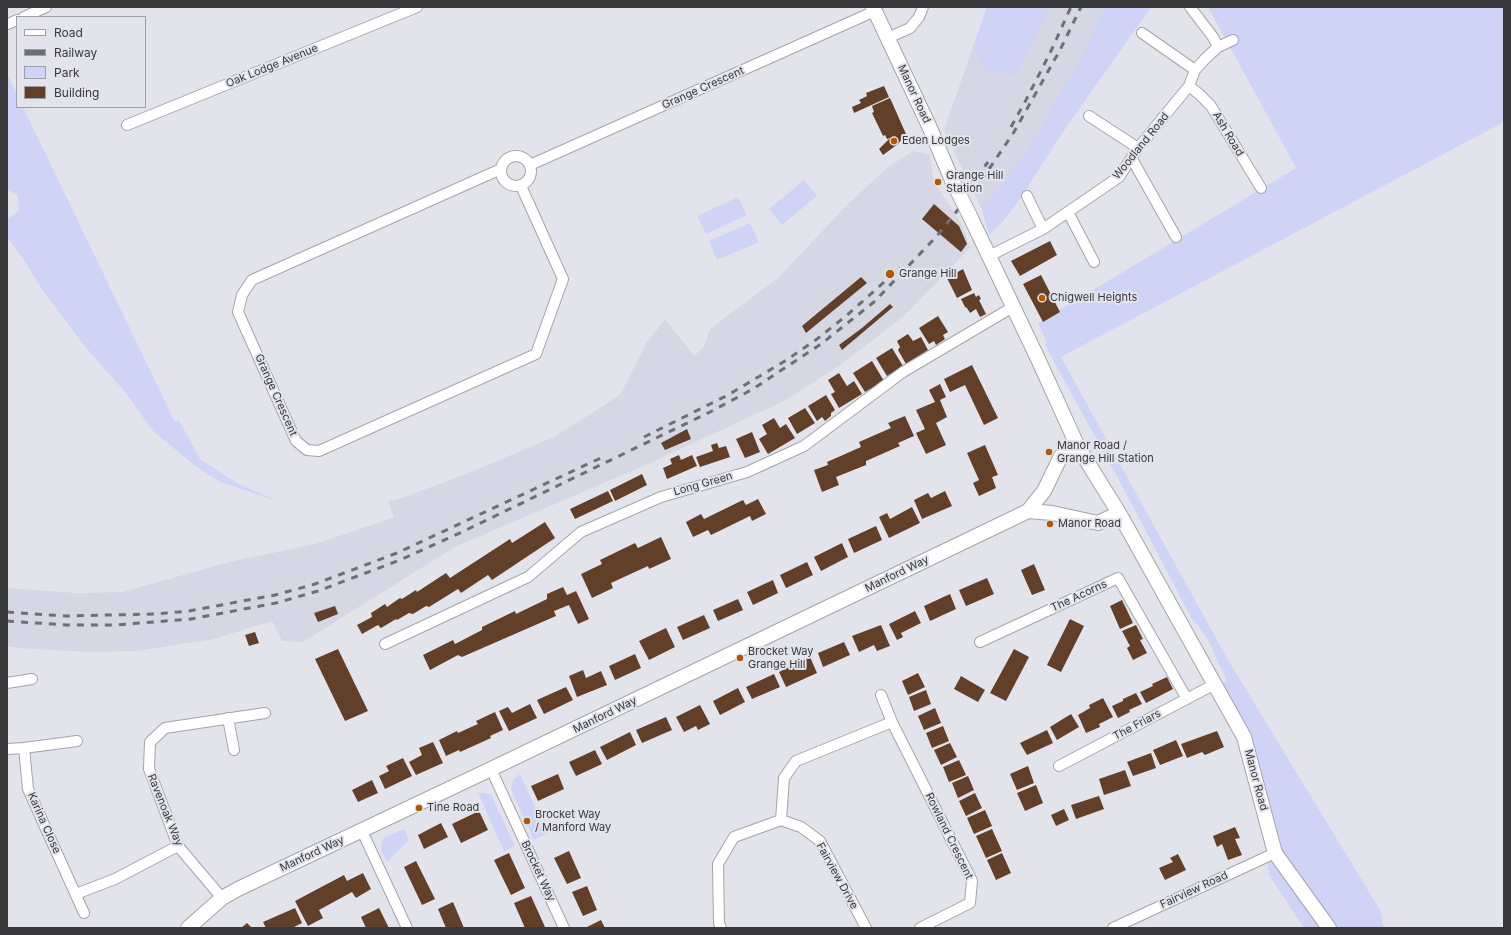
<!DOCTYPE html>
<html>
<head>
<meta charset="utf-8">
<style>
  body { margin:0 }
  #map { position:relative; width:1511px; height:935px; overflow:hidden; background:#e3e4eb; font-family:Inter,sans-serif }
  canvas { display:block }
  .frame { position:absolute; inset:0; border:8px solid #39393c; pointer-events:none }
  .legend { position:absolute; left:16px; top:16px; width:130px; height:92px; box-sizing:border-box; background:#e3e4eb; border:1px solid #9fa0a5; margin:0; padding:5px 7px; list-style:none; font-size:12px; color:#39393c }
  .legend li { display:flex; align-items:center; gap:8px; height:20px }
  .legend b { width:20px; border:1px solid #9fa0a5 }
</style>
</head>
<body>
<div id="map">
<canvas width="1511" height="935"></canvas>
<div class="frame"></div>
<ul class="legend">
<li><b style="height:5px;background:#fff"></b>Road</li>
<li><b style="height:5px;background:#6e6f73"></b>Railway</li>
<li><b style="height:11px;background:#cfd4f6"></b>Park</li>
<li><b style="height:11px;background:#623f29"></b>Building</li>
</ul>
</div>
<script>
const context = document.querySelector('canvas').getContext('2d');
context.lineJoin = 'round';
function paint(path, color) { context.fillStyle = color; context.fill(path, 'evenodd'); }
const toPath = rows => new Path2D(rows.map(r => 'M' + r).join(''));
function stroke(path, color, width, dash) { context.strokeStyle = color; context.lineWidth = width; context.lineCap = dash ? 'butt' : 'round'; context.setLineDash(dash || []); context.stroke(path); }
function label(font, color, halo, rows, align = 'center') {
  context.font = font + ' Inter,sans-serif'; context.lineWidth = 4; context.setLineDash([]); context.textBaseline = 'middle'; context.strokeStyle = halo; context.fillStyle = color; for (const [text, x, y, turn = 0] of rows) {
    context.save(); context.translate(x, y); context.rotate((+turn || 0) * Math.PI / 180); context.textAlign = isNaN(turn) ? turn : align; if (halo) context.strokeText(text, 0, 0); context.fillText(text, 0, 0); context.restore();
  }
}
const built = toPath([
  [987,7,1151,7,1060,136,1020,199,1004,220,989,235,982,210,944,130],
  [913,151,930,155,934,182,962,224,970,248,904,316,839,366,784,401,648,464,455,547,303,642,282,641,272,621,214,639,137,651,89,652,19,648,7,646,7,588,77,593,123,592,229,562,315,544,360,529,394,517,388,501,402,498,466,474,554,437,620,395,647,342,665,319,694,356,704,347,710,329,778,278,847,205,888,167]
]);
const green = toPath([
  [987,7,1050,7,1015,75,984,71,973,47],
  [1105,7,1151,7,1060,136,1020,199,1004,220,989,235,982,210,1030,147,1087,48],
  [1208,7,1504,7,1504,122,1061,357,1227,658,1380,910,1384,928,1304,928,1269,875,1256,762,1221,684,1227,681,1210,644,1202,631,1192,619,1119,480,1058,369,1045,345,1046,341,1038,323,1296,168],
  [7,74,17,95,17,107,23,107,175,422,179,420,200,459,237,483,280,502,220,482,194,465,153,431,125,392,87,349,43,291,23,259,7,237,7,219,19,211,18,195,7,190],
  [804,180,817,196,782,225,769,209],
  [738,197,747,215,706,234,697,216],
  [750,223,759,242,717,260,709,241],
  [520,774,547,833,534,840,511,789,513,780],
  [478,793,486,793,491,795,515,846,504,851],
  [404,829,409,840,387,862,381,850,382,840,385,837]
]);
const building = toPath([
  [884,86,889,97,854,113,852,107,861,103,859,100,867,96,866,93],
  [890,98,906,134,898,144,883,155,879,149,890,138,887,139,885,135,883,136,872,113,874,112,872,106],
  [934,204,959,226,967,244,961,252,922,219],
  [1050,241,1057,255,1020,276,1011,261],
  [963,269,972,290,957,298,947,278],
  [1041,275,1060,312,1043,322,1023,284],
  [861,277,867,283,839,306,806,333,802,326],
  [974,293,976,297,979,295,981,299,979,300,986,314,980,317,976,309,970,313,967,308,965,307,961,299],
  [890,304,893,307,842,350,839,345,862,328],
  [938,316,948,332,943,335,945,339,936,345,934,341,929,344,919,328],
  [908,334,913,341,921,337,928,350,906,364,898,350,900,347,897,341],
  [892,348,903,366,887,376,876,358],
  [872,361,884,381,865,392,853,373],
  [972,365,998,418,984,425,965,385,950,392,944,379],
  [839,373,847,386,854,381,862,394,839,408,831,394,835,392,828,380],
  [940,384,946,397,940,400,947,417,936,423,946,445,926,454,916,433,925,429,916,410,935,402,929,390],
  [826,395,835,410,831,413,831,416,825,421,822,417,817,421,808,406],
  [805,408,815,423,797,434,788,418],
  [905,416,914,436,898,443,900,446,866,461,866,465,836,477,839,485,822,492,814,470,828,465,827,462,861,447,859,442,891,428,888,423],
  [774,418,780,428,786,424,795,438,768,454,759,439,767,434,762,425],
  [687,429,691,439,665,450,661,443],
  [752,432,760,452,745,458,736,439],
  [717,443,719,448,726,446,730,457,700,467,696,457,713,451,711,445],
  [985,445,998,475,992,477,996,488,979,496,973,483,979,480,967,453],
  [679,455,681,460,692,455,697,466,667,479,663,468,672,464,670,459],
  [642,474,647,485,615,501,610,490],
  [608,491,613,501,575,519,570,509],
  [945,491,952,506,922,519,914,500,928,493,931,498],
  [758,499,766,514,752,521,750,516,711,535,708,530,693,537,686,522,701,514,704,519,743,500,746,505],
  [912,507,920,523,889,538,879,517,887,513,890,519],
  [545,522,555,538,492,580,488,575,461,593,458,589,429,607,426,606,413,614,409,613,397,620,396,619,381,628,378,625,362,634,357,625,372,617,371,613,385,604,387,607,400,598,402,599,416,590,417,592,446,573,450,578,510,539,512,543],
  [876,526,882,540,854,553,848,539],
  [661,537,671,559,649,569,648,566,611,583,613,588,592,598,581,574,602,564,600,560,635,543,638,548],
  [842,543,848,557,821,571,814,557],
  [807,562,813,575,786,588,780,575],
  [1034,564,1045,590,1032,595,1021,570],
  [987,578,994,594,966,606,959,590],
  [773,580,778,593,753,605,747,592],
  [563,587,567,595,576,591,589,619,578,624,569,605,554,611,556,616,462,657,458,655,430,670,423,655,453,640,455,644,482,630,482,627,515,611,516,614,547,599,547,594],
  [950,594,956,609,930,621,924,606],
  [738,599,743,610,718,621,713,610],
  [1122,600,1133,623,1120,629,1110,606],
  [335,606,338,614,318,622,314,613],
  [915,611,921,623,901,633,903,637,897,640,889,624],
  [704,615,710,628,683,640,677,627],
  [1070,619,1084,626,1061,672,1047,665],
  [881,625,890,646,877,651,874,645,859,652,852,636],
  [1136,625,1143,639,1140,640,1147,653,1133,660,1127,648,1130,646,1122,631],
  [666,628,675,647,649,660,639,641],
  [255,632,259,643,249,646,245,635],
  [844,642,850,655,823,667,818,653],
  [338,649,368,711,345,721,315,659],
  [1014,649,1029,657,1006,701,990,693],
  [635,654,641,668,615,680,609,666],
  [810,657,817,673,786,687,779,672],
  [583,670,586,678,601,671,607,685,577,697,569,676],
  [918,673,925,687,908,695,902,681],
  [774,674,780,687,752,699,746,687],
  [961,676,985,690,978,702,954,689],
  [1167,677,1173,689,1146,703,1140,692,1153,686,1152,684],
  [566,687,573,700,544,714,537,700],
  [738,688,745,702,720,715,713,701],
  [926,690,931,704,914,711,909,697],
  [1136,693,1142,704,1129,710,1130,712,1118,718,1112,706,1123,701,1123,699],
  [1103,698,1113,717,1099,724,1100,727,1086,733,1078,715,1090,708,1089,705],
  [530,704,537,718,509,731,499,711,508,707,512,713],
  [700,705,710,724,698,730,696,726,684,732,676,717],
  [935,708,941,723,924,730,918,716],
  [495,712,503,730,490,736,491,738,460,752,459,750,446,756,439,740,457,731,458,733,478,724,476,721],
  [1071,714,1079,727,1057,740,1050,727],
  [666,717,672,730,642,743,636,730],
  [943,726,949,741,932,748,926,733],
  [1047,730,1053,743,1027,755,1020,743],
  [1217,731,1224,747,1205,755,1202,752,1187,758,1181,744],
  [630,732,636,745,607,760,600,747],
  [1176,740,1183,756,1160,765,1153,750],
  [433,742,443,763,416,775,409,762,422,755,419,748],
  [950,743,957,757,941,765,934,750],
  [595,750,602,764,576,776,569,762],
  [1151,753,1156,768,1133,776,1127,762],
  [403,758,412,776,385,789,379,776,389,771,386,766],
  [959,760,966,775,949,782,943,767],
  [1028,766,1034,783,1017,790,1010,774],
  [1125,770,1131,786,1104,795,1099,779],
  [558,774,564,789,538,801,531,786],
  [968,776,974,790,958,798,952,783],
  [372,780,378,793,358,802,352,790],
  [1036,785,1043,803,1025,811,1017,793],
  [975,793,982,808,966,816,959,801],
  [1099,796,1104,809,1076,819,1071,805],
  [1064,809,1069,820,1056,826,1051,815],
  [985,810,992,826,974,834,967,818],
  [479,811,488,830,461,843,452,824],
  [441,823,448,837,424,849,418,835],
  [1235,827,1240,838,1235,839,1242,855,1228,860,1222,844,1217,847,1213,836],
  [992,829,1002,851,986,858,976,836],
  [569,851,581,878,567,884,554,858],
  [509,853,525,888,511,895,494,860],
  [1002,853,1011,873,996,880,987,860],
  [1178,854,1186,870,1165,880,1159,868,1173,862,1170,858],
  [416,861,435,899,422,905,404,867],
  [363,873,371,889,356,898,352,892,319,910,323,918,308,926,295,901,344,875,347,881],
  [587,886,597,910,583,916,572,892],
  [531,896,545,927,542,928,525,928,514,903],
  [453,902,464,928,446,928,438,909],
  [295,908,302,923,292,928,266,928,263,922],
  [379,908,389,928,366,928,361,917],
  [601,920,605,928,588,928,587,927],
  [247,923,252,928,241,928]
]);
const street = toPath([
  [1190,7,1213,37,1218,47],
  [24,17,46,7],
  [8,24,17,20],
  [1142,33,1195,70],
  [888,38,910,28,919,17,923,7],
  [1189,86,1199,94,1211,106,1261,188],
  [1089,116,1138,148],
  [127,125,417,7],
  '501 171a15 15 0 1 1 30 0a15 15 0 1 1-30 0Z',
  [1132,159,1176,237],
  [530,165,875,11],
  [501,169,252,280,242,295,238,312,296,441,307,450,319,451,536,354,563,279,521,186],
  [1027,196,1043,229],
  [1068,212,1094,262],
  [989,256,1043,229,1119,177,1138,148,1189,86,1195,70,1206,58,1218,47,1233,40],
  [980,642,1118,578,1187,699],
  [385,644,528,577,581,532,661,497,747,472,804,446,903,372,1013,307],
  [7,683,32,679],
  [881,695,892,722,972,881,970,903,920,928],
  [228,718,234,750],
  [24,748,28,789,84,913],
  [7,749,24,748,77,741],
  [1059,766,1215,684],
  [491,769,564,928],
  [781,820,784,778,796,761,892,722],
  [362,831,407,928],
  [76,894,115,879,178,846],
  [222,898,178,846,149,769,150,742,165,728,265,713],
  [721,928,719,923,718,864,734,837,781,820,801,827,820,841,866,928],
  [1113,928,1275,853]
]);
const secondary = toPath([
  [873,7,929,126,952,180],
  [969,214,1038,359,1078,447,1119,513,1244,737,1275,853,1329,928],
  [1028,511,1044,491,1061,456,1078,447],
  [188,928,222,898,238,889,491,769,1022,514,1028,511,1052,513,1098,523,1119,513]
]);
const rail = toPath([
  [1011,127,1026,100,1051,51,1071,7],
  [968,189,988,162],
  [644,437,728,395,785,361,817,339,846,316,900,268],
  [7,612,65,616,155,614,189,611,275,595,315,584,397,553,605,456],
  [7,621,66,625,115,625,191,619,276,603,318,591,400,560,462,532,710,412,753,389,821,344,874,302,936,237,981,181,1014,132,1060,50,1081,7]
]);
const secondaryBridge = toPath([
  [952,180,969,214]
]);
const markers = [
  [894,141,4,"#b45701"],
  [938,182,4,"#b45701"],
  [890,274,5,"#b45701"],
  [1042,298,4,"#b45701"],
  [1049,452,4,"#b45701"],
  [1050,524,4,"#b45701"],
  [740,658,4,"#b45701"],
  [419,808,4,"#b45701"],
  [527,821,4,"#b45701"]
];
const streetNames = [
  ["Oak Lodge Avenue",272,66,-22],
  ["Grange Crescent",703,88,-24],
  ["Manor Road",914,94,65],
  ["Ash Road",1228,134,59],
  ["Woodland Road",1141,146,-51],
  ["Grange Crescent",276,395,66],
  ["Long Green",703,484,-16],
  ["Manford Way",897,574,-26],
  ["The Acorns",1079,596,-25],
  ["Manford Way",605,715,-26],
  ["The Friars",1137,725,-28],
  ["Manor Road",1256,780,75],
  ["Ravenoak Way",165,810,68],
  ["Karina Close",44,823,66],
  ["Rowland Crescent",949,836,64],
  ["Manford Way",312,854,-25],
  ["Brocket Way",538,871,65],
  ["Fairview Drive",837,876,61],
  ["Fairview Road",1194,890,-25]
];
const poiNames = [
  ["Eden Lodges",902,141],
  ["Grange Hill",946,176],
  ["Station",946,189],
  ["Grange Hill",899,274],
  ["Chigwell Heights",1050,298],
  ["Manor Road /",1057,446],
  ["Grange Hill Station",1057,459],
  ["Manor Road",1058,524],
  ["Brocket Way",748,652],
  ["Grange Hill",748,665],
  ["Tine Road",427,808],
  ["Brocket Way",535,815],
  ["/ Manford Way",535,828]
];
paint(built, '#d5d7e5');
paint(green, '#cfd4f6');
paint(building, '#623f29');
stroke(street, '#a3a4aa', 12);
stroke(secondary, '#a3a4aa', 16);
stroke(street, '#fff', 10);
stroke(secondary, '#fff', 14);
stroke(rail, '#6e6f73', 3, [7, 7]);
stroke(secondaryBridge, '#a3a4aa', 16, []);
stroke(secondaryBridge, '#fff', 14);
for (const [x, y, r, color] of markers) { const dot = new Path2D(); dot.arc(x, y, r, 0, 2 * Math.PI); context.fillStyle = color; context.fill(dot); stroke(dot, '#e3e4eb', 1.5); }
label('11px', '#39393c', '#e3e4eb', streetNames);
label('11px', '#39393c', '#e3e4eb', poiNames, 'left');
</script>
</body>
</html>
